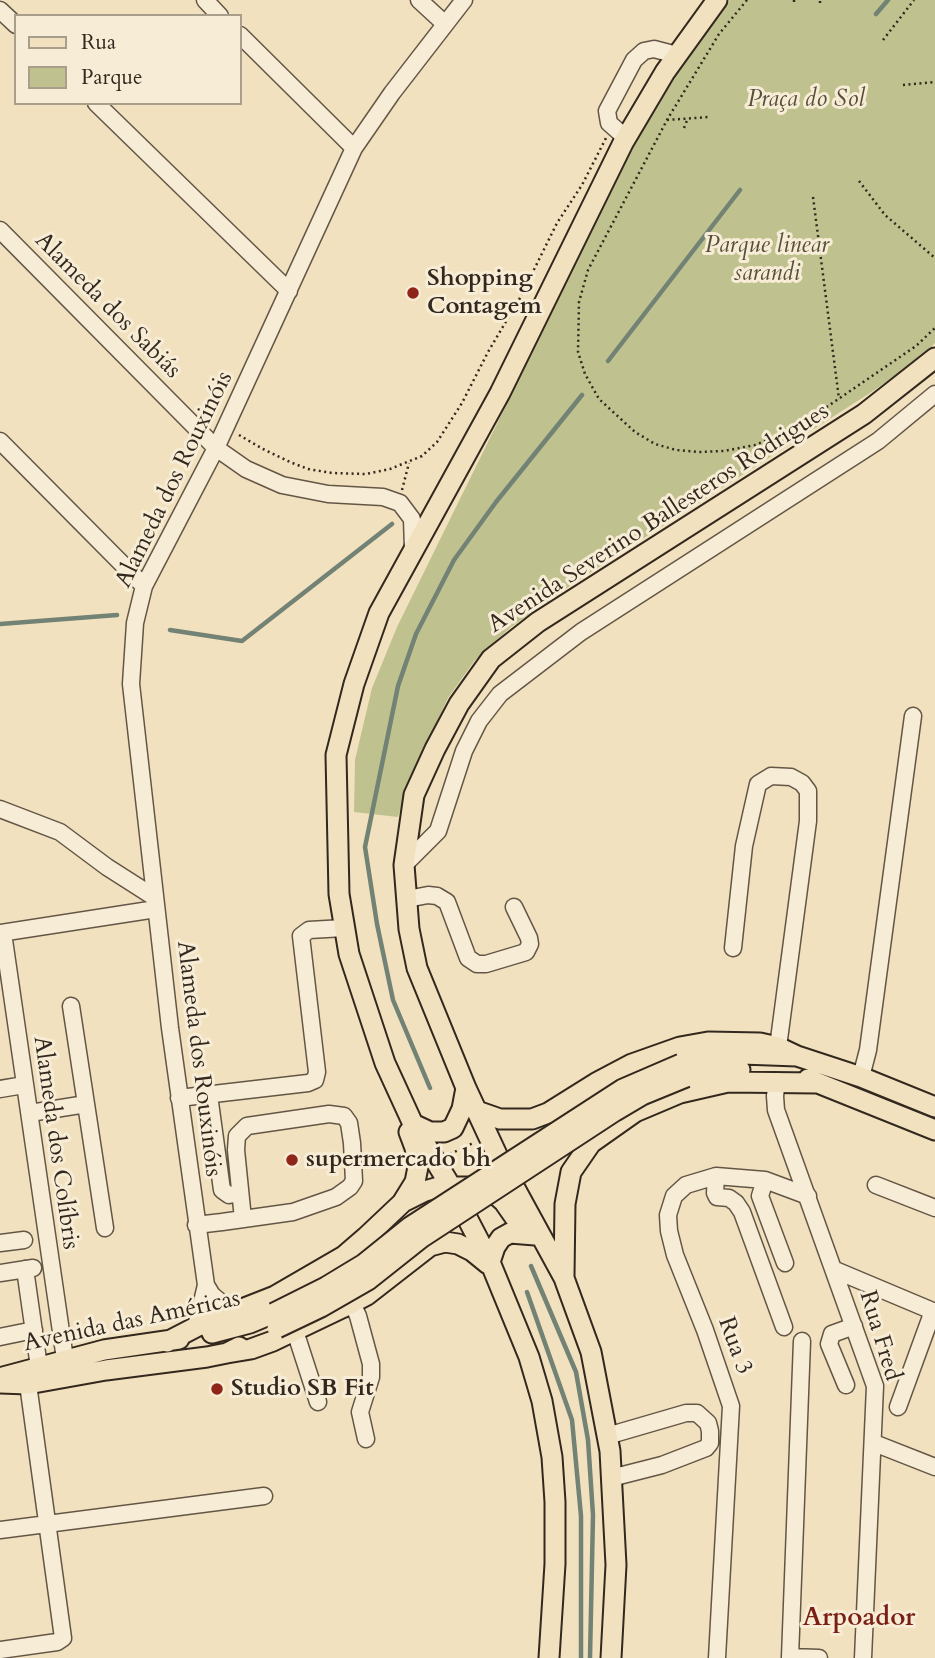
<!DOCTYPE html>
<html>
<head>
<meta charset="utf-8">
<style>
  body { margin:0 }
  #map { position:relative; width:935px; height:1658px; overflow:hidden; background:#f2e1bf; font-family:Cardo,serif }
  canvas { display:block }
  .legend { position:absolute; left:14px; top:14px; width:228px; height:91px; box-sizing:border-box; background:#f7ecd5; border:2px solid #a99e8c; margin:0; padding:9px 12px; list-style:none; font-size:21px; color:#33281e }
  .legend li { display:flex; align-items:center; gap:14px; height:35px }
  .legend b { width:35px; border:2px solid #a99e8c }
</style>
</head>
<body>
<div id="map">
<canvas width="935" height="1658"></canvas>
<ul class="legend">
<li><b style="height:9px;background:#f2e1bf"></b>Rua</li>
<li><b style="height:19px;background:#bfc28f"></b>Parque</li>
</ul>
</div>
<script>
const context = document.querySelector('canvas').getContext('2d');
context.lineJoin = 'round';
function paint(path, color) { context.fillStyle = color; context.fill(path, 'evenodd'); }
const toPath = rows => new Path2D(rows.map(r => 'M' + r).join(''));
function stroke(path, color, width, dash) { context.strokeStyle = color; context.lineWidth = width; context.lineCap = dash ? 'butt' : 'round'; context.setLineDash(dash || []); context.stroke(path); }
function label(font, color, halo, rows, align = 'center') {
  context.font = font + ' Cardo,serif'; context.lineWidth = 6; context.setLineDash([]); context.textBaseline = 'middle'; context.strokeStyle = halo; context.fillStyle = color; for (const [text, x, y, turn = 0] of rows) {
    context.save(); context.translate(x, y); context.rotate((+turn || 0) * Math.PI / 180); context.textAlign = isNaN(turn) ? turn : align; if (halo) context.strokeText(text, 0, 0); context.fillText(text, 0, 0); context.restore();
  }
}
const green = toPath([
  [730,0,935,0,935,343,922,357,870,393,580,579,511,627,475,660,448,698,411,777,398,817,354,812,355,760,372,688,397,627,633,147,672,79]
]);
const stream = toPath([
  [876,14,888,0],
  [608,361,740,190],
  [0,624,117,615],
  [170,630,242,641,392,524],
  [430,1088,393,1000,377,924,365,847,398,686,416,634,454,560,496,502,582,395],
  [531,1266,576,1372,588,1440,593,1515,590,1658],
  [527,1292,572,1420,581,1516,581,1658]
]);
const path = toPath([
  [747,0,719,34,667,120,588,270,579,302,578,352,585,374,599,399,635,432,655,444,676,450,699,452,724,451,755,445,793,430,916,346,935,328],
  [794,0,794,3],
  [820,3,820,0],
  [883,40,914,0],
  [903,85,935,82],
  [667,120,709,117],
  [684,128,688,118],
  [859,181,885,215,935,258],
  [813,197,839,399],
  [239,435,263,449,290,462,308,469,332,473,366,474,390,469,422,456,437,442,462,403,488,352,520,298,557,223,582,185,606,138],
  [402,490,409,463],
  [450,1154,473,1143]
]);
const minor = toPath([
  [205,0,220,16],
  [419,0,445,24],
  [0,10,16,25],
  [240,35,354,148],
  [96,103,289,291],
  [626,138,609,123,607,111,634,60,644,51,654,49,677,55],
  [0,230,216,448,246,469,282,485,328,494,383,497,400,503,412,519,413,549],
  [0,441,144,586],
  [0,809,60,832,107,867,154,897],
  [404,865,438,831,464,751,479,721,500,694,581,632,878,441,935,394],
  [407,899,428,895,437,896,447,902,468,958,477,964,486,964,526,952,530,944,529,938,514,907],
  [0,933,156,909],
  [3,933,65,1359],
  [733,948,744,846,758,784,771,776,791,777,802,783,808,791,808,821,778,1047],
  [71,1006,105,1228],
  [861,1077,868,1050,913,716],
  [777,1081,775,1096,776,1110,875,1386,863,1658],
  [0,1089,24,1085],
  [209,1095,222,1190,229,1195,240,1193],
  [179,1098,308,1083,315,1080,317,1072,301,936,309,930,344,928],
  [30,1113,86,1104],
  [716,1176,715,1193,717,1197,729,1198,736,1203,742,1212,784,1327],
  [765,1180,760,1196,785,1263],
  [876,1185,935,1208],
  [196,1225,222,1222,293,1212,336,1197,350,1187,354,1181,352,1143,349,1123,344,1116,329,1114,247,1126,237,1136,236,1150,243,1219],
  [0,1243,24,1240],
  [25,1269,39,1367],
  [835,1270,935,1312],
  [0,1273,33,1268],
  [206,1285,212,1295,224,1305,237,1312],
  [352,1303,358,1316,371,1364,371,1377,360,1412,366,1439],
  [196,1327,206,1285,170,1028,131,684,135,623,144,586,216,448,354,148,392,93,464,0],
  [295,1331,318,1402],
  [0,1337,34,1330],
  [802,1341,790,1657,819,1658],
  [846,1385,829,1344,832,1334,854,1326],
  [898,1407,933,1311],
  [607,1436,686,1413,697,1413,708,1423,710,1431,710,1443,706,1448,662,1465,611,1478],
  [874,1443,935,1467],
  [0,1530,264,1496],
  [0,1650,57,1642,63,1638,28,1384],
  [717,1658,731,1406,705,1330,675,1255,669,1231,668,1215,674,1196,686,1185,716,1176,765,1180,808,1196]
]);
const major = toPath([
  [681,1064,742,1054,797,1056,861,1077,935,1107],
  [686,1077,710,1072,740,1070],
  [808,1079,935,1130],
  [477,1111,500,1119,532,1119,548,1113,596,1083,632,1064,680,1047,708,1042,760,1043,778,1047,797,1056],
  [413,1124,430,1132,444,1132,453,1128,462,1109,466,1088],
  [403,1202,425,1191,439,1187,476,1187,495,1194,504,1202,525,1232],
  [490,1262,495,1247,501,1238,510,1233,535,1235],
  [564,1276,565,1204,571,1172,591,1143,635,1112,680,1093,728,1082,817,1083],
  [212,1333,250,1323,274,1313],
  [167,1342,196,1327,275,1296,344,1256,366,1237,402,1203,415,1182,418,1167,415,1148,409,1132],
  [227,1353,251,1349,273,1341,342,1308,367,1295,430,1246,445,1242,458,1244,472,1251,488,1264],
  [3,1377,104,1350,179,1339],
  [0,1383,28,1384,106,1370,207,1357,227,1353,239,1347],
  [549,1658,555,1564,555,1502,552,1457,542,1401,529,1357,490,1262,450,1185,413,1124,385,1063,349,954,339,894,336,755,354,684,379,613,500,393,623,143,665,72,717,0],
  [611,1658,616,1565,610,1451,591,1352,564,1278,499,1159,466,1088,417,968,409,929,404,865,414,795,435,749,459,704,491,659,538,622,864,414,935,358]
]);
const majorBridge = toPath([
  [274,1313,326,1287,364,1264,410,1227,623,1089,681,1064],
  [277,1328,321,1307,368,1280,421,1238,615,1111,642,1095,686,1077]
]);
const markers = [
  [413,293,7,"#8f2418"],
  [292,1160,7,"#8f2418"],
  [217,1389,7,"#8f2418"]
];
const parkNames = [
  ["Praça do Sol",806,100],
  ["Parque linear",767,246],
  ["sarandi",767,274]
];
const poiNames = [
  ["Shopping",427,279],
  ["Contagem",427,307],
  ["supermercado bh",306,1160],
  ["Studio SB Fit",231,1389]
];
const streetNames = [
  ["Alameda dos Sabiás",107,306,45],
  ["Alameda dos Rouxinóis",175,480,-64],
  ["Avenida Severino Ballesteros Rodrigues",659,519,-33],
  ["Alameda dos Rouxinóis",198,1059,83],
  ["Alameda dos Colíbris",55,1143,82],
  ["Avenida das Américas",132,1322,-12],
  ["Rua Fred",879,1336,73],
  ["Rua 3",734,1346,70]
];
const neighbourhoodNames = [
  ["Arpoador",859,1619]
];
paint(green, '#bfc28f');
stroke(stream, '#728274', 4.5);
stroke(minor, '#635646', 19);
stroke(major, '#33281e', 23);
stroke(path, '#33281e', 2.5, [2, 3.5]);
stroke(minor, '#f7ecd5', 16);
stroke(major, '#f2e1bf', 19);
stroke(majorBridge, '#33281e', 23, []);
stroke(majorBridge, '#f2e1bf', 19);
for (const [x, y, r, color] of markers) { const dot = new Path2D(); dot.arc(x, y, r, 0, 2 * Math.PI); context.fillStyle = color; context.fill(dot); stroke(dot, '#f7ecd5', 2.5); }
label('italic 24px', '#564e3a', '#f7ecd5', parkNames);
label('bold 24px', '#33281e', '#f7ecd5', poiNames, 'left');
label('24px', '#33281e', '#f7ecd5', streetNames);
label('bold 26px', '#7a1f14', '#f7ecd5', neighbourhoodNames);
</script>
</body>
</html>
